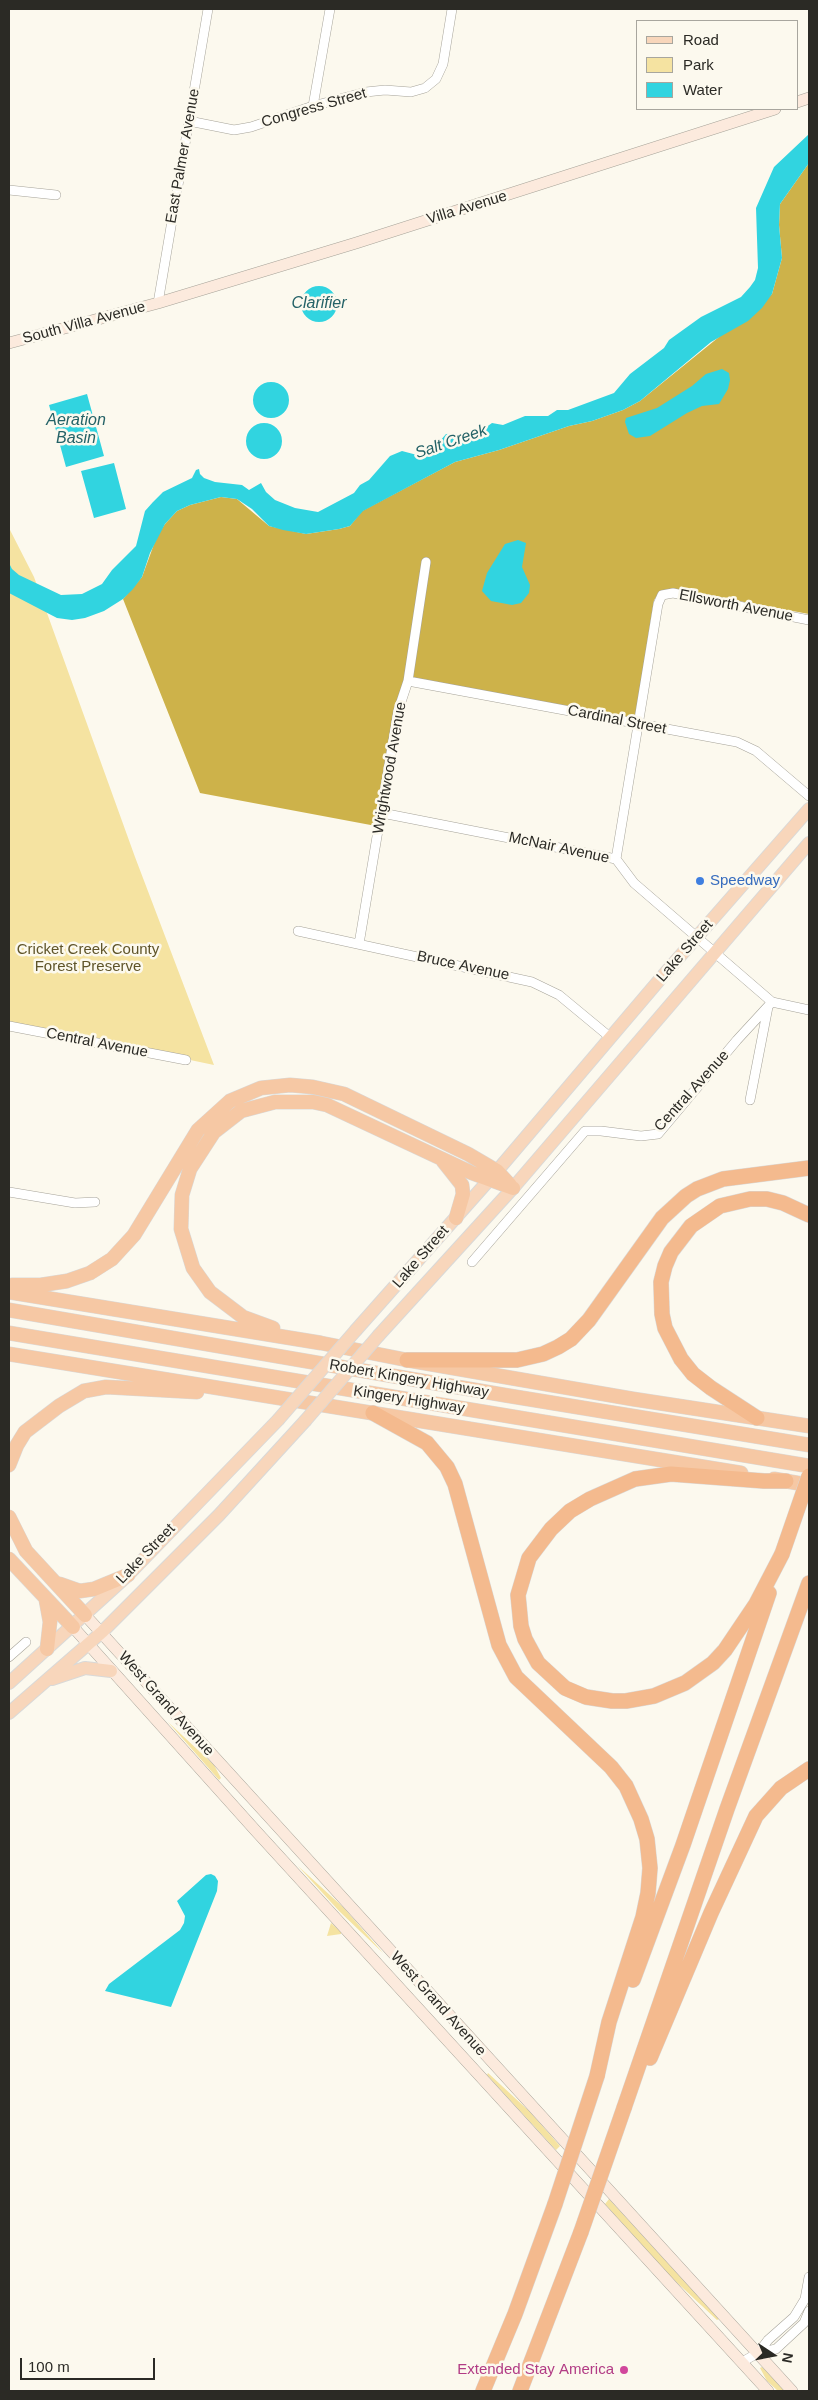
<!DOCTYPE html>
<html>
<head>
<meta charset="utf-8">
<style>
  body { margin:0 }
  #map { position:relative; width:818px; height:2400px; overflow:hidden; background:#fcf9ee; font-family:Arial,sans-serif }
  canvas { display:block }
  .frame { position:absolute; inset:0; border:10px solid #2b2a25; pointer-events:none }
  .legend { position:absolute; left:636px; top:20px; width:162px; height:90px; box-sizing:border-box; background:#fcf9ee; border:1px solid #a8a69e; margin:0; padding:6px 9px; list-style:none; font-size:15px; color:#2b2a25 }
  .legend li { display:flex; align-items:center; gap:10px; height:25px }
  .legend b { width:25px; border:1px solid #a8a69e }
  .north { position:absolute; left:748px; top:2330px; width:50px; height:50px; -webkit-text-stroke:4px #fcf9ee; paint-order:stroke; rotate:101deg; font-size:14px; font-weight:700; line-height:20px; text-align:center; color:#2b2a25 }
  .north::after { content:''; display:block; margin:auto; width:18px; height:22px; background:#2b2a25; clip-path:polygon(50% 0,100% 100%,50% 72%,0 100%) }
  .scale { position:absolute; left:20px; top:2358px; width:135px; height:22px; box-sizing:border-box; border:2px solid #2b2a25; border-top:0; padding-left:6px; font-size:15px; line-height:18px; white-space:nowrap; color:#2b2a25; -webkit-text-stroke:4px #fcf9ee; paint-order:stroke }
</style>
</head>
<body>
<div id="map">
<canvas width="818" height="2400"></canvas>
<div class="frame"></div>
<ul class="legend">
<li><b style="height:6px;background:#f8d6bb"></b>Road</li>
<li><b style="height:14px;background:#f5e3a1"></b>Park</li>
<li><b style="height:14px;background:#31d4e0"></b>Water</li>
</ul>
<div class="north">N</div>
<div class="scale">100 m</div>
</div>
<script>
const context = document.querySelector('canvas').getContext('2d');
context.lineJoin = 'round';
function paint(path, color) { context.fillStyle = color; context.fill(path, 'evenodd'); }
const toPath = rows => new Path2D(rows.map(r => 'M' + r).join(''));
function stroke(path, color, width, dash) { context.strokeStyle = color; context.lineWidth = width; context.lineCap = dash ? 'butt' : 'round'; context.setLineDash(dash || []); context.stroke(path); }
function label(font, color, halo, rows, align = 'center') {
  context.font = font + ' Arial,sans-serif'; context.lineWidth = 5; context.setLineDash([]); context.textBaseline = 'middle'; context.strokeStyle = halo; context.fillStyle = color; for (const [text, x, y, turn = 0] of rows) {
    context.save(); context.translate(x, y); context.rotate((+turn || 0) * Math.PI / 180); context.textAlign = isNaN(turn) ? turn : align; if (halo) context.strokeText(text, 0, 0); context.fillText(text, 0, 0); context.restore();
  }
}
const green = toPath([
  [9,528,34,577,135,857,214,1065,9,1022],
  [168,1722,214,1765,221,1778,219,1780],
  [298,1866,343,1907,383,1953,339,1911],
  [331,1923,341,1932,341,1934,327,1936],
  [488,2073,529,2111,560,2146,556,2150,487,2075],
  [609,2199,719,2319,717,2320,670,2276,605,2204],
  [762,2367,785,2391,778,2391,767,2381,760,2368]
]);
const forest = toPath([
  [809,163,809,614,673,589,660,592,654,600,635,719,421,679,400,693,396,702,376,826,200,793,123,599,142,577,157,536,165,524,177,511,190,505,221,497,237,499,269,526,306,534,339,529,350,526,362,511,455,462,499,450,569,426,592,421,623,410,640,401,772,294,782,258,779,225,780,204]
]);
const water = toPath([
  [809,134,809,163,780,204,779,225,782,258,772,294,762,308,748,321,711,342,640,401,623,410,592,421,569,426,499,450,455,462,363,511,350,526,339,529,306,534,283,530,269,526,252,509,237,499,221,497,190,505,177,511,165,524,150,553,142,577,133,589,123,599,104,611,85,618,72,620,57,618,9,593,9,563,12,569,19,575,61,595,82,594,102,584,112,570,136,546,145,511,153,502,163,492,192,478,196,470,199,469,200,474,204,478,215,482,242,485,249,490,261,483,266,492,275,500,295,508,318,512,354,493,360,485,369,480,390,456,402,451,417,455,424,447,440,441,446,434,478,433,492,423,503,425,525,416,548,416,557,410,568,410,614,393,630,374,664,348,669,340,701,317,741,297,750,287,755,280,758,268,756,208,774,167],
  '301 304a18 18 0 1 1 36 0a18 18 0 1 1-36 0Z',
  [722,369,729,373,730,380,728,389,719,404,702,406,687,413,650,436,636,438,629,434,625,422,626,418,657,408,692,386,706,374],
  '253 400a18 18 0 1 1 36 0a18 18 0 1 1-36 0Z',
  [87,394,104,456,66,467,49,405],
  '246 441a18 18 0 1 1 36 0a18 18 0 1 1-36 0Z',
  [114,463,126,509,94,518,81,471],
  [518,540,526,543,522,567,530,585,529,593,521,603,512,605,491,601,482,591,487,573,505,544],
  [211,1874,215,1876,218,1881,217,1891,171,2007,105,1991,109,1984,180,1930,184,1923,185,1916,177,1901,206,1875]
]);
const minor = toPath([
  [313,106,330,9],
  [189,121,234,130,251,127,313,106,366,92,385,90,411,92,425,88,436,79,443,64,452,9],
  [9,190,56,195],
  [158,303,208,9],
  [408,681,737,742,756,751,809,796],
  [382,813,616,859,634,883,772,1002,809,1010],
  [616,859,658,604,662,595,673,593,809,620],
  [298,931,532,982,559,995,611,1038],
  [359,944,398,711,408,681,426,562],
  [9,1026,186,1060],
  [750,1100,768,1007],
  [9,1192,75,1203,95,1202],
  [472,1262,585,1131,601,1131,641,1136,658,1134,737,1040,772,1002],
  [9,1657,26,1642],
  [758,2353,768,2340,794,2317,805,2299,809,2277],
  [742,2362,758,2353,776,2349,804,2323,809,2311]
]);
const secondary = toPath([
  [797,102,809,98],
  [9,343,158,303,356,243,775,109],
  [85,1615,792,2391],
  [73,1627,255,1830,768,2391]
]);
const primary = toPath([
  [356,1330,497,1171,667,971,809,809],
  [379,1335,513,1188,809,843],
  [52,1679,85,1668,111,1671],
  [9,1683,128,1575,278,1420],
  [9,1713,102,1632,219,1515,305,1421]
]);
const trunk = toPath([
  [443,1161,462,1185,463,1194,456,1218],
  [12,1285,41,1285,67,1281,90,1273,112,1259,134,1235,198,1130,230,1101,261,1088,290,1085,313,1087,344,1094,468,1154,497,1171,510,1185],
  [9,1292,321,1343,407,1360,633,1399,809,1426],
  [9,1310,504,1395,809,1445],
  [273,1328,243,1317,210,1292,193,1268,181,1229,182,1195,190,1169,214,1132,241,1111,275,1102,313,1102,327,1105,472,1173,513,1188],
  [9,1333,809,1466],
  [9,1354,741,1473],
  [9,1465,17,1445,25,1432,59,1406,84,1391,106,1387,197,1392],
  [774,1479,809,1485],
  [9,1517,26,1551,85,1615],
  [9,1559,73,1627],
  [60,1584,80,1591,94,1589,128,1575],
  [46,1600,50,1622,47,1649]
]);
const motorway = toPath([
  [407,1360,517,1360,543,1354,558,1347,571,1339,589,1320,662,1218,686,1196,697,1189,723,1179,809,1168],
  [373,1413,427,1443,447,1467,455,1484,499,1645,516,1677,611,1767,626,1786,641,1819,647,1839,650,1868,648,1893,643,1917,609,2022,597,2076],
  [757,1418,711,1388,693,1374,681,1359,665,1328,662,1314,661,1282,665,1266,671,1252,691,1226,720,1206,750,1199,767,1199,783,1203,809,1215],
  [782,1554,756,1604,725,1650,713,1663,685,1683,654,1696,626,1701,612,1701,586,1697,565,1688,538,1663,525,1639,521,1626,518,1595,529,1558,551,1529,570,1511,590,1499,635,1479,671,1474,764,1481,786,1481],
  [633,1980,683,1845,769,1593],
  [650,2058,711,1913,756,1816,781,1788,809,1769],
  [624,2108,727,1809,809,1583],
  [483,2391,515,2314,555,2204],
  [520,2391,581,2232]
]);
const primaryBridge = toPath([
  [278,1420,356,1330],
  [305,1421,379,1335]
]);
const motorwayBridge = toPath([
  [782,1554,809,1476],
  [555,2204,597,2076],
  [581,2232,624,2108]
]);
const markers = [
  [700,881,5,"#3f7fe0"],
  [624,2370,5,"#d1479c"]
];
const streetNames = [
  ["Congress Street",314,108,-16],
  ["East Palmer Avenue",183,156,-80],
  ["Villa Avenue",467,208,-17],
  ["South Villa Avenue",84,323,-15],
  ["Ellsworth Avenue",736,606,11],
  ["Cardinal Street",617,720,11],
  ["Wrightwood Avenue",390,768,-80],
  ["McNair Avenue",559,848,12],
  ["Lake Street",685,951,-49],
  ["Bruce Avenue",463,966,12],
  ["Central Avenue",97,1043,11],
  ["Central Avenue",692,1091,-48],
  ["Lake Street",421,1257,-49],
  ["Robert Kingery Highway",409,1379,10],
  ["Kingery Highway",409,1400,9],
  ["Lake Street",146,1554,-46],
  ["West Grand Avenue",166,1704,48],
  ["West Grand Avenue",438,2004,48]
];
const shopNames = [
  ["Speedway",710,881]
];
const parkNames = [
  ["Cricket Creek County",88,950],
  ["Forest Preserve",88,967]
];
const hotelNames = [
  ["Extended Stay America",614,2370]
];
const waterNames = [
  ["Clarifier",319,304],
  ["Aeration",76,421],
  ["Basin",76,439],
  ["Salt Creek",451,442,-19]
];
paint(green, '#f5e3a1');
paint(forest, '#cdb24a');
paint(water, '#31d4e0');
stroke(minor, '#a6a399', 10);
stroke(secondary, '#a6a399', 12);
stroke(primary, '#d9d9d8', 14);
stroke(trunk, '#d9d9d8', 15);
stroke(motorway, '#d9d9d8', 16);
stroke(minor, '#fff', 9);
stroke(secondary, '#fceadd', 11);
stroke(primary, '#f8d6bb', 12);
stroke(trunk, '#f6c8a4', 14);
stroke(motorway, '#f4ba8e', 15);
stroke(primaryBridge, '#d9d9d8', 14, []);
stroke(motorwayBridge, '#d9d9d8', 16, []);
stroke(primaryBridge, '#f8d6bb', 12);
stroke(motorwayBridge, '#f4ba8e', 15);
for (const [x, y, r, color] of markers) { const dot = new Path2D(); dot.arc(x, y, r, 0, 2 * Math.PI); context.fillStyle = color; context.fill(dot); stroke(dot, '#fcf9ee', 2); }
label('15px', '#2b2a25', '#fcf9ee', streetNames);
label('15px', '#366cbe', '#fcf9ee', shopNames, 'left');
label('15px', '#5f5429', '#fcf9ee', parkNames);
label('15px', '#b23c85', '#fcf9ee', hotelNames, 'right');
label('italic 16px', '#246267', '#fcf9ee', waterNames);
</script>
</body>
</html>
